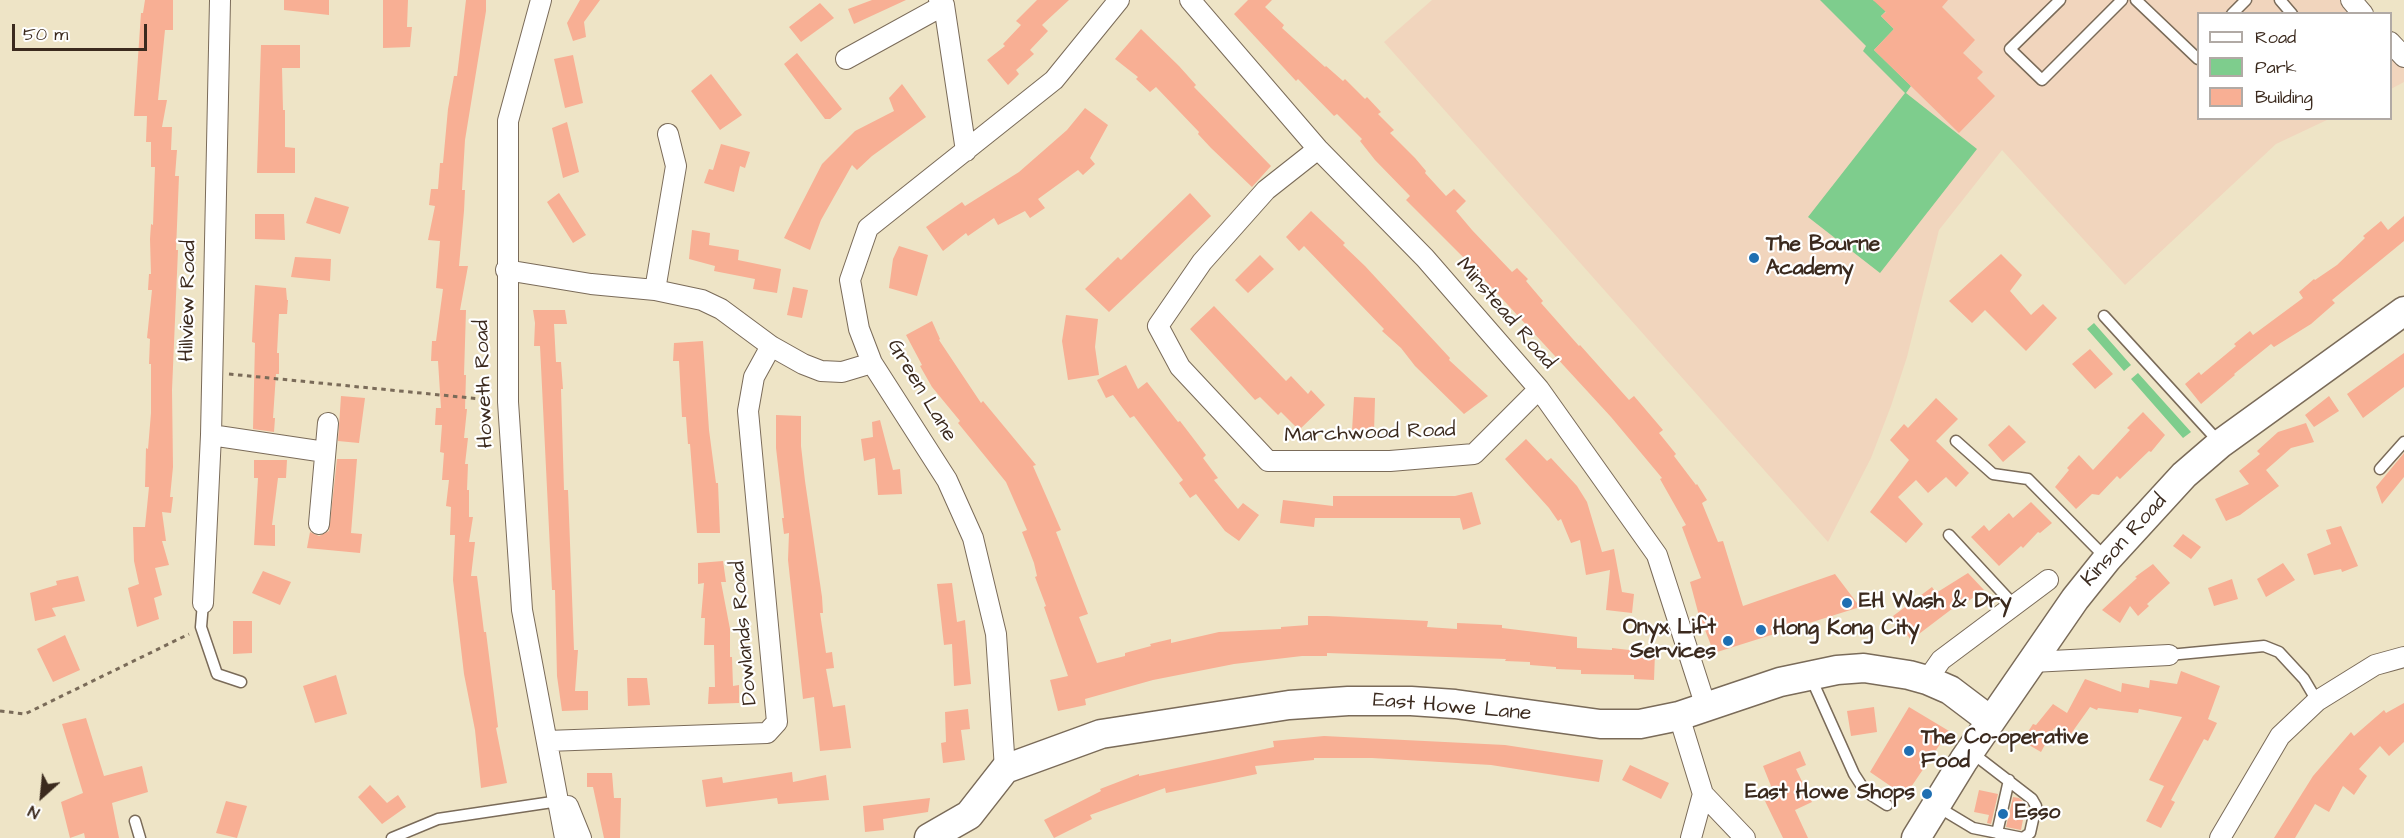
<!DOCTYPE html>
<html>
<head>
<meta charset="utf-8">
<style>
  body { margin:0 }
  #map { position:relative; width:2404px; height:838px; overflow:hidden; background:#eee4c6; font-family:"Architects Daughter",sans-serif }
  canvas { display:block }
  .legend { position:absolute; left:2197px; top:12px; width:195px; height:108px; box-sizing:border-box; background:#fff; border:2px solid #b1aaa5; margin:0; padding:8px 10px; list-style:none; font-size:18px; color:#3b2a1e }
  .legend li { display:flex; align-items:center; gap:12px; height:30px }
  .legend b { width:30px; border:2px solid #b1aaa5 }
  .north { position:absolute; left:12px; top:766px; width:60px; height:60px; -webkit-text-stroke:4px #fff; paint-order:stroke; rotate:207deg; font-size:16px; font-weight:700; line-height:24px; text-align:center; color:#3b2a1e }
  .north::after { content:''; display:block; margin:auto; width:21px; height:27px; background:#3b2a1e; clip-path:polygon(50% 0,100% 100%,50% 72%,0 100%) }
  .scale { position:absolute; left:12px; top:24px; width:135px; height:27px; box-sizing:border-box; border:3px solid #3b2a1e; border-top:0; padding-left:8px; font-size:18px; line-height:21px; white-space:nowrap; color:#3b2a1e; -webkit-text-stroke:4px #fff; paint-order:stroke }
</style>
</head>
<body>
<div id="map">
<canvas width="2404" height="838"></canvas>
<ul class="legend">
<li><b style="height:8px;background:#fff"></b>Road</li>
<li><b style="height:16px;background:#7ecd8d"></b>Park</li>
<li><b style="height:16px;background:#f8af94"></b>Building</li>
</ul>
<div class="north">N</div>
<div class="scale">50 m</div>
</div>
<script>
const context = document.querySelector('canvas').getContext('2d');
context.lineJoin = 'round';
function paint(path, color) { context.fillStyle = color; context.fill(path, 'evenodd'); }
const toPath = rows => new Path2D(rows.map(r => 'M' + r).join(''));
function stroke(path, color, width, dash) { context.strokeStyle = color; context.lineWidth = width; context.lineCap = dash ? 'butt' : 'round'; context.setLineDash(dash || []); context.stroke(path); }
function label(font, color, halo, rows, align = 'center') {
  context.font = font + ' "Architects Daughter",sans-serif'; context.lineWidth = 4.5; context.setLineDash([]); context.textBaseline = 'middle'; context.strokeStyle = halo; context.fillStyle = color; for (const [text, x, y, turn = 0] of rows) {
    context.save(); context.translate(x, y); context.rotate((+turn || 0) * Math.PI / 180); context.textAlign = isNaN(turn) ? turn : align; if (halo) context.strokeText(text, 0, 0); context.fillText(text, 0, 0); context.restore();
  }
}
const built = toPath([
  [1432,0,2350,0,2363,13,2198,14,2198,118,2329,119,2276,144,2125,285,2002,150,1939,230,1907,357,1891,406,1871,458,1828,542,1384,42],
  [2390,43,2404,57,2404,82,2391,89]
]);
const green = toPath([
  [1820,0,1873,0,1887,10,1881,16,1894,29,1874,50,1911,86,1906,93,1977,149,1880,273,1808,217,1905,93,1863,51,1866,46],
  [2094,323,2131,365,2124,371,2087,329],
  [2138,373,2191,432,2183,438,2131,379]
]);
const building = toPath([
  [145,0,173,0,173,30,165,30,158,100,167,100,162,127,172,127,171,150,177,150,175,176,179,176,176,250,178,250,172,390,173,467,170,497,173,497,171,513,162,512,166,541,162,541,169,565,155,568,162,595,154,598,159,619,137,627,128,588,139,584,134,561,133,527,145,527,149,487,145,487,146,448,148,449,151,413,151,364,149,364,150,339,147,338,152,290,148,290,149,274,151,274,150,239,151,224,153,225,155,167,151,167,151,142,146,142,147,116,134,116,141,13,143,13],
  [284,0,329,0,329,15,284,10],
  [383,0,408,0,407,27,412,27,410,47,383,48],
  [466,0,486,0,486,11,465,140,462,190,465,190,464,211,459,266,468,266,460,310,466,310,464,375,466,375,465,409,467,409,464,438,468,438,465,464,468,464,467,490,469,490,469,517,473,517,469,542,475,542,471,576,477,576,484,632,486,632,498,727,496,728,507,783,481,788,475,730,464,674,453,580,455,535,450,535,451,507,446,506,449,480,442,480,444,453,440,452,442,425,435,425,436,408,441,408,438,361,431,361,432,341,436,341,443,289,436,288,440,241,428,240,435,206,429,205,431,189,438,189,440,163,443,163,448,109,454,76,457,76],
  [580,0,600,0,584,22,586,37,573,41,567,23],
  [872,0,906,0,854,24,848,9],
  [1037,0,1069,0,1042,25,1048,31,1030,50,1034,54,1016,70,1019,74,1008,85,987,60,1005,46,1003,44,1021,25,1016,21],
  [1248,0,1272,0,1265,7,1284,25,1282,28,1325,67,1326,66,1343,81,1345,79,1365,99,1367,97,1381,112,1378,114,1394,130,1390,133,1415,158,1426,171,1425,173,1446,196,1454,189,1466,201,1456,211,1472,230,1512,272,1517,268,1528,279,1526,281,1543,301,1541,303,1579,346,1580,345,1629,400,1634,396,1663,430,1659,433,1676,454,1674,456,1696,485,1697,484,1707,500,1702,503,1718,542,1723,541,1743,606,1835,574,1860,607,1714,653,1698,612,1690,582,1701,578,1682,527,1686,525,1660,479,1662,478,1611,417,1554,355,1472,266,1406,200,1410,196,1375,160,1360,141,1362,139,1337,114,1334,116,1298,79,1296,81,1234,14],
  [1873,0,1948,0,1942,7,1975,40,1963,53,1983,72,1977,78,1995,96,1959,133,1874,50,1894,29,1881,16,1886,12],
  [820,3,834,18,801,42,789,27],
  [1141,29,1179,66,1196,85,1194,87,1271,166,1252,187,1211,148,1198,134,1199,132,1156,87,1150,92,1136,79,1138,77,1115,59],
  [261,45,300,45,300,68,282,68,283,110,285,110,285,147,295,148,295,173,257,173],
  [797,53,842,109,830,119,825,119,784,64],
  [573,55,583,103,565,108,554,59],
  [711,74,742,115,720,130,691,91],
  [902,84,926,117,872,156,857,170,852,165,821,220,810,250,784,238,822,164,855,131,894,111,889,98],
  [1085,108,1108,125,1090,158,1095,164,1083,175,1078,170,1038,199,1045,208,1030,218,1025,211,998,225,994,218,968,236,966,233,943,251,926,227,962,202,965,206,1019,172,1067,130],
  [567,122,579,172,563,178,552,128],
  [721,144,750,152,745,168,740,166,734,192,704,183,709,169,713,170],
  [559,193,586,235,573,243,547,202],
  [1190,193,1211,216,1109,312,1085,289,1118,257,1121,260],
  [315,197,349,207,340,234,306,223],
  [1311,211,1345,243,1343,245,1365,266,1450,358,1449,360,1488,396,1464,414,1415,366,1401,348,1382,331,1384,329,1304,246,1299,251,1286,237],
  [255,214,284,214,285,240,255,239],
  [2404,216,2404,241,2332,300,2335,303,2311,324,2274,347,2271,344,2234,374,2235,375,2201,404,2185,384,2199,372,2201,375,2236,346,2234,344,2250,331,2253,335,2303,298,2299,292,2314,279,2315,280,2337,265,2365,238,2363,236,2381,221,2388,230],
  [692,230,710,233,709,245,739,250,738,260,781,269,777,293,753,289,755,279,714,271,715,266,689,259],
  [899,246,928,255,917,296,889,288,893,259],
  [2001,254,2022,275,2010,291,2031,315,2043,304,2057,318,2026,351,1985,310,1972,323,1949,301],
  [1260,255,1274,269,1248,293,1235,280],
  [295,257,331,259,330,281,291,277],
  [255,285,286,288,287,300,288,300,287,314,279,314,277,353,279,353,279,374,276,374,273,418,275,418,274,432,253,429,255,343,252,342],
  [793,287,808,290,802,318,787,315],
  [1214,306,1286,381,1291,376,1308,394,1311,390,1325,405,1299,430,1281,412,1278,415,1260,397,1255,400,1190,329],
  [533,310,565,310,567,324,554,324,556,362,561,362,563,389,561,389,564,490,568,490,574,650,578,650,575,691,588,691,588,710,562,711,557,676,555,590,552,590,540,346,534,346,535,323],
  [1066,315,1098,319,1095,347,1099,375,1068,380,1062,341],
  [932,321,940,339,939,340,981,403,983,401,1036,465,1033,466,1061,530,1056,532,1088,614,1079,617,1097,663,1125,656,1125,653,1151,646,1150,644,1171,639,1171,643,1219,632,1281,629,1281,627,1308,625,1308,616,1327,616,1428,621,1427,627,1457,629,1457,623,1502,625,1502,628,1577,637,1577,648,1612,650,1612,648,1655,653,1654,680,1634,679,1634,675,1581,674,1581,670,1556,669,1556,667,1530,665,1530,662,1505,661,1506,659,1327,653,1327,656,1302,656,1234,664,1153,680,1085,699,1086,705,1058,711,1050,680,1068,676,1044,607,1046,606,1035,577,1037,576,1034,563,1022,532,1027,530,1006,482,958,423,960,421,932,387,920,366,922,365,906,335],
  [703,341,709,430,716,483,718,483,720,533,697,533,690,444,688,444,686,417,682,417,679,361,673,361,674,343],
  [2090,349,2113,374,2095,389,2072,364],
  [2404,353,2404,387,2363,418,2347,394],
  [1126,365,1138,389,1147,382,1178,422,1180,421,1206,455,1203,458,1218,478,1214,480,1238,509,1243,503,1259,515,1239,541,1225,531,1196,494,1190,498,1179,483,1183,480,1134,416,1130,418,1113,395,1106,398,1097,380],
  [341,396,365,398,359,443,338,441],
  [2329,396,2339,411,2314,427,2305,415],
  [1354,397,1375,398,1374,432,1352,431],
  [1936,398,1958,419,1936,441,1969,473,1956,487,1946,477,1928,493,1916,480,1898,497,1923,524,1906,543,1870,512,1909,460,1890,440,1904,424,1908,428],
  [2143,412,2165,435,2151,452,2149,451,2120,479,2117,476,2099,495,2092,494,2076,509,2055,487,2069,470,2067,468,2079,455,2093,470,2130,430,2127,428],
  [776,415,801,416,801,446,805,481,822,597,823,613,820,613,826,653,832,652,834,668,826,669,833,707,845,705,851,748,820,751,814,697,803,699,788,560,789,533,784,534,782,518,784,518,776,448],
  [880,420,893,470,900,469,902,494,878,495,875,458,864,461,861,439,873,437,872,422],
  [2306,423,2314,442,2291,448,2266,470,2279,486,2240,515,2226,521,2215,499,2249,484,2239,471,2260,454,2257,451,2278,432],
  [2009,425,2026,442,2003,462,1988,445],
  [1526,439,1547,461,1551,458,1577,486,1587,502,1602,552,1614,549,1622,592,1634,594,1632,613,1606,610,1610,570,1586,575,1580,540,1571,543,1561,519,1558,521,1549,508,1505,459],
  [2404,453,2404,477,2382,504,2376,487],
  [337,459,357,459,351,533,362,534,360,553,307,548,310,532,319,536,329,531],
  [254,460,287,460,286,478,278,478,272,525,275,525,275,546,254,545,258,478,254,478],
  [1472,492,1481,524,1463,530,1460,518,1315,518,1314,527,1280,523,1283,500,1333,506,1333,496,1455,496],
  [2031,502,2052,523,2040,533,2038,532,2023,548,2021,546,1999,566,1971,537,1984,525,1989,531,2009,513,2013,518],
  [2341,526,2358,566,2342,572,2341,569,2314,575,2307,554,2331,544,2326,530],
  [2183,534,2201,547,2191,559,2173,546],
  [723,561,726,582,721,582,730,629,730,657,732,657,733,686,739,685,739,703,708,704,709,687,715,687,714,645,704,645,705,618,701,618,704,583,698,584,698,563],
  [2283,563,2295,580,2266,597,2257,579],
  [2153,564,2170,583,2147,604,2149,606,2138,616,2130,606,2120,623,2102,610,2137,578,2135,577],
  [263,571,291,582,280,605,252,593],
  [1968,573,1984,590,1967,602,1965,599,1911,640,1893,616,1932,587,1936,593],
  [78,576,85,601,52,608,56,616,35,621,30,593,57,585,56,581],
  [2232,579,2238,599,2214,606,2208,588],
  [952,583,957,622,965,620,971,684,954,686,952,644,944,645,937,584],
  [233,621,252,621,252,653,233,654],
  [65,635,80,670,53,682,37,649],
  [2181,671,2220,686,2208,719,2217,723,2208,741,2204,739,2171,800,2175,802,2161,828,2146,821,2164,786,2149,780,2182,717,2139,709,2138,713,2098,708,2097,710,2090,707,2068,738,2054,728,2041,752,2022,741,2033,724,2036,725,2053,704,2067,713,2085,679,2121,692,2122,683,2149,688,2150,680,2177,684],
  [336,675,347,714,315,723,303,686],
  [627,678,647,678,650,705,628,706],
  [2404,703,2404,742,2389,756,2380,746,2359,769,2367,776,2354,795,2343,786,2329,812,2315,804,2295,838,2274,838,2313,776,2351,732,2354,736,2384,710,2386,713],
  [1874,707,1877,732,1851,736,1847,711],
  [1909,707,1949,731,1905,796,1870,772],
  [968,709,970,729,961,730,965,760,943,763,941,743,946,742,945,712],
  [86,718,104,776,142,766,148,792,112,803,119,838,85,838,84,833,70,838,61,802,83,793,62,724],
  [1324,736,1505,745,1603,760,1599,782,1491,765,1372,758,1314,758,1314,760,1255,766,1257,774,1166,793,1165,788,1090,815,1092,819,1054,838,1044,820,1101,791,1100,789,1139,774,1139,776,1274,747,1273,741],
  [1800,751,1806,765,1796,769,1812,802,1795,810,1808,838,1783,838,1765,801,1775,796,1763,766],
  [1630,765,1669,783,1661,799,1622,780],
  [792,772,793,782,826,775,829,800,778,804,777,798,706,807,702,780,722,777,723,783],
  [587,773,612,773,614,798,621,798,620,838,604,838,593,787,587,787],
  [370,785,387,803,398,795,406,807,382,824,358,797],
  [1979,790,1998,794,1991,824,1987,823,1989,815,1974,812],
  [2013,797,2019,798,2026,804,2021,830,2006,827],
  [930,798,928,812,883,819,884,830,865,832,863,806],
  [226,801,247,806,237,838,216,833]
]);
const path = toPath([
  [229,374,491,400],
  [0,711,25,714,189,634]
]);
const lane = toPath([
  [2060,0,2010,49,2042,80,2122,0],
  [2136,0,2198,59],
  [2280,0,2292,14],
  [2232,14,2246,0],
  [2104,316,2219,442],
  [1956,441,1993,474,2028,479,2107,559],
  [2380,469,2404,442],
  [1949,535,2013,604],
  [203,603,201,627,217,674,241,682],
  [2169,655,2264,646,2279,652,2304,679,2317,701],
  [1811,678,1854,774,1865,791,1887,805],
  [1938,807,1973,828,2023,838,2030,833,2036,806,2032,799,1971,752],
  [135,821,140,838],
  [1997,833,2009,780],
  [392,838,438,819,559,801]
]);
const street = toPath([
  [541,0,508,121,508,402,522,610,565,838],
  [939,0,944,5,966,151],
  [1190,0,1318,149,1425,258,1539,389,1657,555,1706,707],
  [2351,0,2363,14],
  [2390,42,2404,57],
  [846,59,944,5],
  [1318,149,1266,190,1202,262,1158,326,1180,367,1268,461,1390,461,1474,454,1539,389],
  [506,270,591,284,655,290,702,300,721,309,771,346,803,364,821,371,842,372,872,363],
  [655,290,676,166,668,134],
  [211,435,325,452],
  [319,524,328,423],
  [203,603,211,435,220,0],
  [2032,662,2169,655],
  [1927,680,1941,660,2048,580],
  [1679,716,1703,794,1691,838],
  [547,741,767,733,777,722,748,411,754,377,771,346],
  [1005,769,996,634,973,538,947,480,872,363,859,329,850,280,868,228,1054,80,1119,0],
  [1703,794,1745,838],
  [568,806,581,838],
  [2220,838,2280,736,2317,701,2375,665,2404,657]
]);
const secondary = toPath([
  [929,838,969,815,1005,769,1101,734,1289,705,1348,701,1411,701,1455,704,1600,724,1640,724,1679,716,1780,682,1837,670,1864,668,1909,675,1927,680,1950,690,1991,721],
  [1916,838,1964,760,2075,599,2107,559,2184,475,2220,444,2404,311]
]);
const markers = [
  [1754,258,6,"#1f6fb2"],
  [1847,603,6,"#1f6fb2"],
  [1761,630,6,"#1f6fb2"],
  [1728,641,6,"#1f6fb2"],
  [1909,751,6,"#1f6fb2"],
  [1927,794,6,"#1f6fb2"],
  [2003,814,6,"#1f6fb2"]
];
const poiNames = [
  ["The Bourne",1766,246],
  ["Academy",1766,270],
  ["EH Wash & Dry",1859,603],
  ["Onyx Lift",1716,629,"right"],
  ["Services",1716,653,"right"],
  ["Hong Kong City",1773,630],
  ["The Co-operative",1921,739],
  ["Food",1921,763],
  ["East Howe Shops",1915,794,"right"],
  ["Esso",2015,814]
];
const streetNames = [
  ["Hillview Road",189,301,-89],
  ["Minstead Road",1505,314,49],
  ["Howeth Road",485,384,-92],
  ["Green Lane",921,391,59],
  ["Marchwood Road",1370,434,-2],
  ["Kinson Road",2125,541,-48],
  ["Dowlands Road",745,633,-95],
  ["East Howe Lane",1452,708,5]
];
paint(built, '#f1d5bd');
paint(green, '#7ecd8d');
paint(building, '#f8af94');
stroke(lane, '#7a6b59', 13);
stroke(street, '#7a6b59', 22);
stroke(secondary, '#7a6b59', 31);
stroke(path, '#7a6b59', 3, [4.5, 4.5]);
stroke(lane, '#fff', 10);
stroke(street, '#fff', 20);
stroke(secondary, '#fff', 28);
for (const [x, y, r, color] of markers) { const dot = new Path2D(); dot.arc(x, y, r, 0, 2 * Math.PI); context.fillStyle = color; context.fill(dot); stroke(dot, '#fff', 2); }
label('bold 21px', '#3b2a1e', '#fff', poiNames, 'left');
label('21px', '#3b2a1e', '#fff', streetNames);
</script>
</body>
</html>
